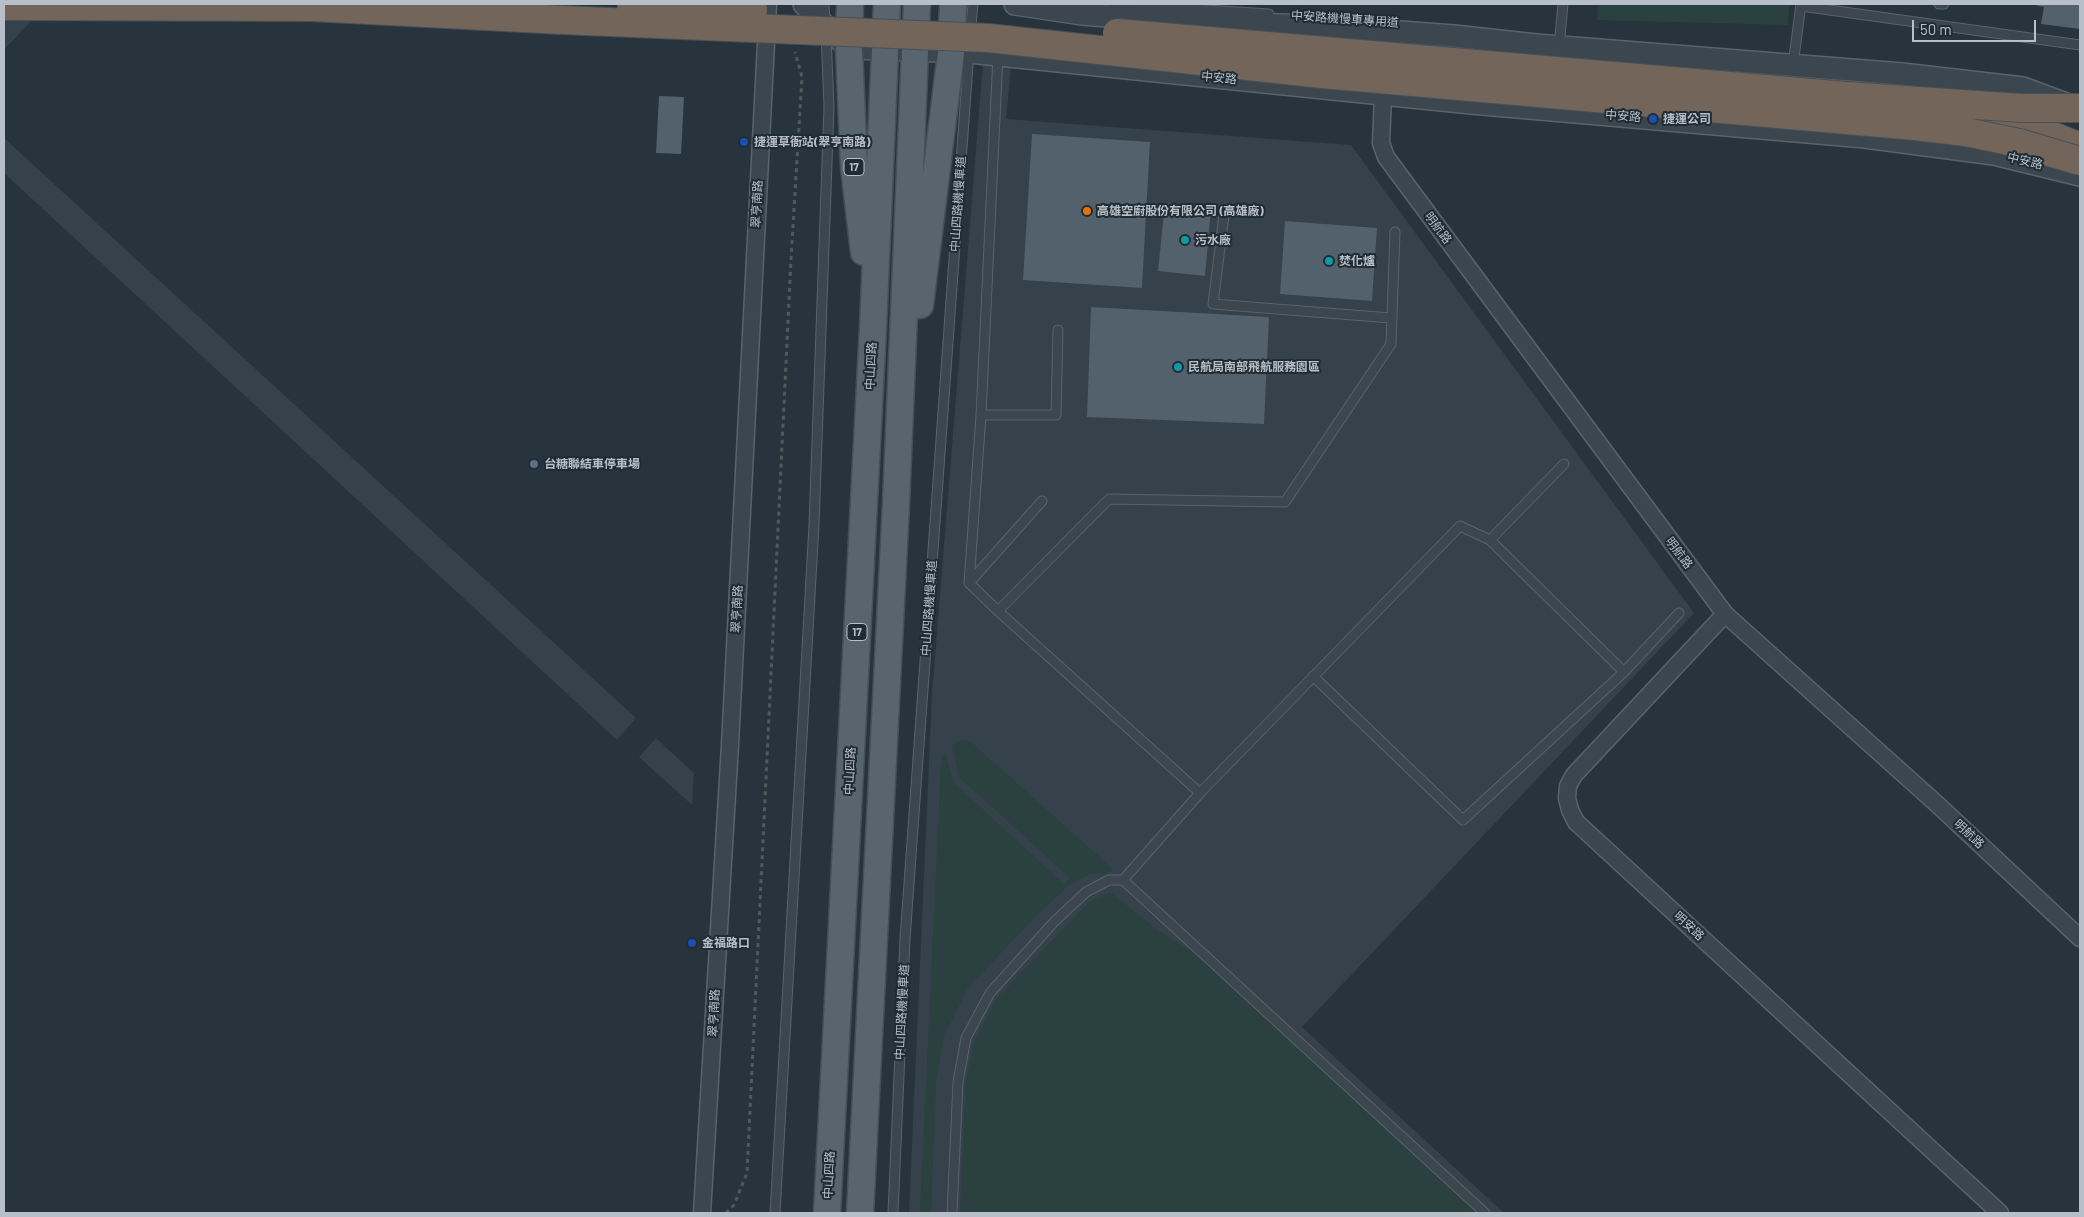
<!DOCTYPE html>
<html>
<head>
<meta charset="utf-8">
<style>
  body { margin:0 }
  #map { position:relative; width:2084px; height:1217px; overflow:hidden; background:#27343e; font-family:Barlow,sans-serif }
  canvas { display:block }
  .frame { position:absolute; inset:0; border:5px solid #b7c0c9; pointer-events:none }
  .scale { position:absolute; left:1912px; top:20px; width:124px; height:22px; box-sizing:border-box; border:2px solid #b7c0c9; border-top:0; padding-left:6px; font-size:15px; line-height:18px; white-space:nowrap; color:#b7c0c9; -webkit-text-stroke:4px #202b33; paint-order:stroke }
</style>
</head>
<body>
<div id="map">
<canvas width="2084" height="1217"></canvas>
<div class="frame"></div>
<div class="scale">50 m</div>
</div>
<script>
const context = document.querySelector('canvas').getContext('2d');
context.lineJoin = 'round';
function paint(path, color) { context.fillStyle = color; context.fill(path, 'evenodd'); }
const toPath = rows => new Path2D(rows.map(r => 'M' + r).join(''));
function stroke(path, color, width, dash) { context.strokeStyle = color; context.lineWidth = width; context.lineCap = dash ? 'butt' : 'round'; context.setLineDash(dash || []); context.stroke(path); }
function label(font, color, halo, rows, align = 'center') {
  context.font = font + ' Barlow,"Noto Sans TC",sans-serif'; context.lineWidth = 4; context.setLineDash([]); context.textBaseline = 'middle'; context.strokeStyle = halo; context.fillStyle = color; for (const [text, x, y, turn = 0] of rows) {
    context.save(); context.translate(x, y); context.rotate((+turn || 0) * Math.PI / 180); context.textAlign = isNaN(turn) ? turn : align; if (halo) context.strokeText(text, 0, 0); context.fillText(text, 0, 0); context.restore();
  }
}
const airport = toPath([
  [4,13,23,13,31,21,4,50],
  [983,63,1011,65,1006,119,1351,145,1694,613,1302,1027,1504,1213,909,1213,932,694],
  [4,138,636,718,617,740,4,173],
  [656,738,694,773,692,805,639,757]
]);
const green = toPath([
  [1598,4,1789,4,1788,25,1597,20],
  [961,740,971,742,1113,869,1104,874,1090,874,1068,886,1036,916,968,988,944,1035,936,1081,931,1213,920,1213,941,765,945,751,953,782,1064,884,1070,878,959,777,952,746],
  [1110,892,1162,933,1204,959,1481,1213,960,1213,966,1082,974,1041,996,999,1087,904]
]);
const building = toPath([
  [2030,4,2080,4,2080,29,2041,24,2044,7],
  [659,96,684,97,681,154,656,153],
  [1032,134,1150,142,1142,288,1023,280],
  [1165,203,1211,208,1205,276,1158,271],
  [1285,221,1377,228,1372,301,1280,294],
  [1091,307,1269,317,1264,424,1087,417]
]);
const path = toPath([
  [726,1213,734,1205,747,1173,791,259,802,77,795,52]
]);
const service = toPath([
  [824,4,825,21],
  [1113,4,1269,14],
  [1939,4,1944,4],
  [1801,6,2080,45],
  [970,36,973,4],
  [1559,47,1563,4],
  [1793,65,1801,4],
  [1224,215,1213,304,1391,318],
  [981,415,1056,415,1058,330],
  [1490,540,1564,464],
  [969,583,998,611,1109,499,1285,502,1391,344,1395,232],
  [969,583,981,415,998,55],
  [969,583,1042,501],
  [998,611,1200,793],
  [1313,676,1463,820,1624,672,1679,613],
  [1123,880,1200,793,1460,526,1490,540,1624,672],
  [775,1213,814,525,829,107,826,34],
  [893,1213,905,939,969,51],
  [952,1213,958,1082,966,1038,990,993,1054,922,1086,892,1109,880,1123,880,1485,1213]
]);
const minor = toPath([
  [1383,94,1381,143,1386,157,1725,614,1938,805,2080,938],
  [1725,614,1574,775,1568,786,1567,798,1570,810,1576,822,2000,1213],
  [702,1213,730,745,768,4]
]);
const tertiary = toPath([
  [804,4,825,26,849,48,969,52,1471,103,1865,137,1994,154,2080,175],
  [1015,4,1082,14,1171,21,1334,27,1454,36,1536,45,1902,74,2023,88,2066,104]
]);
const primary = toPath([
  [850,4,849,48,854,167,864,252],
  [920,305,951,53,953,4],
  [827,1213,873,328,887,4],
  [860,1213,896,504,917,4]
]);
const motorway = toPath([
  [4,6,311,7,562,20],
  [1984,108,2080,147]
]);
const motorwayBridge = toPath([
  [631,4,753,10],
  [562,20,988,38,1322,74,1915,126,1966,132,2019,143,2080,161],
  [1117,33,1846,96,2021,108,2080,108]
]);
const markers = [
  [1653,119,5,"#1a4fb4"],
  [744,142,5,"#1a4fb4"],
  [1087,211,5,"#e8710a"],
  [1185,240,5,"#0f9aa8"],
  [1329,261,5,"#0f9aa8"],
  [1178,367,5,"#0f9aa8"],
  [534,464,5,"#5c6f8a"],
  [692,943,5,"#1a4fb4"]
];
const shields = [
  [854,167,20],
  [857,632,20]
];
const shieldNames = [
  ["17",854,167],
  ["17",857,632]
];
const streetNames = [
  ["中安路機慢車專用道",1345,19,4],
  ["中安路",1219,78,6],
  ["中安路",1623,116,5],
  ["中安路",2025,161,13],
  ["翠亨南路",757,204,-87],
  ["中山四路機慢車道",958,204,-86],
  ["明航路",1438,228,53],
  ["中山四路",871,366,-87],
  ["明航路",1679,553,53],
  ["中山四路機慢車道",929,608,-86],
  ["翠亨南路",737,609,-87],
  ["中山四路",850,771,-87],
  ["明航路",1969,834,43],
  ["明安路",1689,926,43],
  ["中山四路機慢車道",902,1012,-87],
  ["翠亨南路",714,1013,-87],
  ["中山四路",829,1175,-87]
];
const poiNames = [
  ["捷運公司",1663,119],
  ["捷運草衙站(翠亨南路)",754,142],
  ["高雄空廚股份有限公司 (高雄廠)",1097,211],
  ["污水廠",1195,240],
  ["焚化爐",1339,261],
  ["民航局南部飛航服務園區",1188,367],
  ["台糖聯結車停車場",544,464],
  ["金福路口",702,943]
];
paint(airport, '#35414b');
paint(green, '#2a413f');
paint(building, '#52616b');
stroke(service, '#59636c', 11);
stroke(minor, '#59636c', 19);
stroke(tertiary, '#59636c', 24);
stroke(primary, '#444f57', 29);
stroke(motorway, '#465059', 30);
stroke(path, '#495d5c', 3, [4, 4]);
stroke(service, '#3b464e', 9);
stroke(minor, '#3b464e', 16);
stroke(tertiary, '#3b464e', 21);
stroke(primary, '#59656e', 26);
stroke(motorway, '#736559', 28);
stroke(motorwayBridge, '#465059', 30, []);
stroke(motorwayBridge, '#736559', 28);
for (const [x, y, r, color] of markers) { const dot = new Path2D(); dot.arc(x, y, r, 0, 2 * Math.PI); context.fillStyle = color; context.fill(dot); stroke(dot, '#202b33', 2); }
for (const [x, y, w] of shields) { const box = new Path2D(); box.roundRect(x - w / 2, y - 8.5, w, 17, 4); context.fillStyle = '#202b33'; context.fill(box); stroke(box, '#b7c0c9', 1); }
label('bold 11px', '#b7c0c9', null, shieldNames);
label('12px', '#b7c0c9', '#202b33', streetNames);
label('bold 12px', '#b7c0c9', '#202b33', poiNames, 'left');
</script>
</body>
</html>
